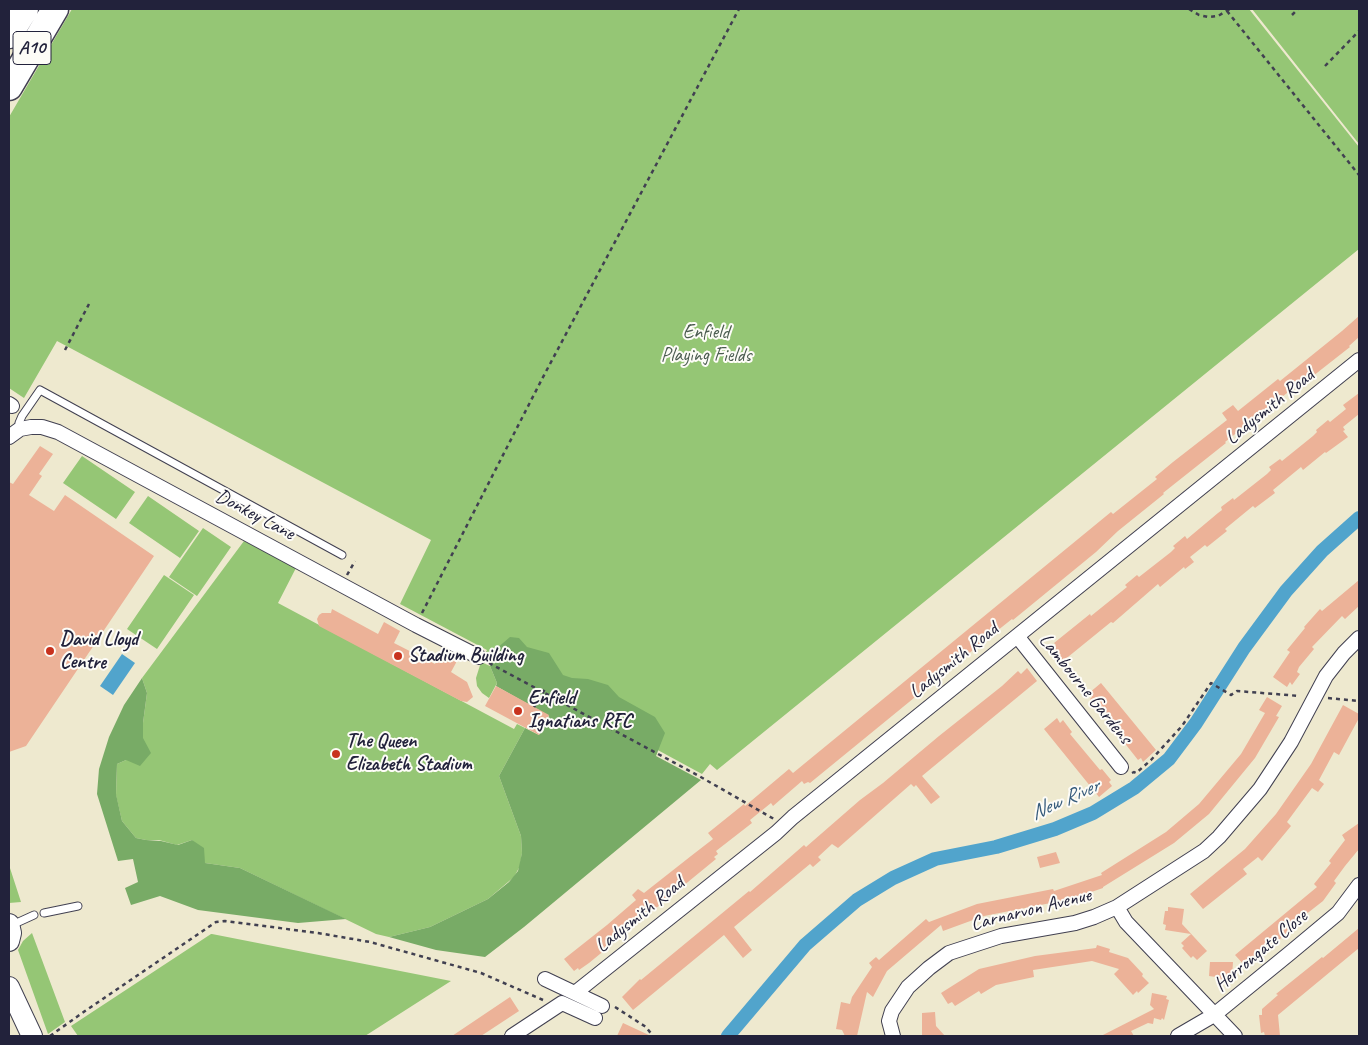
<!DOCTYPE html>
<html>
<head>
<meta charset="utf-8">
<style>
  body { margin:0 }
  #map { position:relative; width:1368px; height:1045px; overflow:hidden; background:#eee9cf; font-family:Caveat,sans-serif }
  canvas { display:block }
  .frame { position:absolute; inset:0; border:10px solid #22223b; pointer-events:none }
</style>
</head>
<body>
<div id="map">
<canvas width="1368" height="1045"></canvas>
<div class="frame"></div>
</div>
<script>
const context = document.querySelector('canvas').getContext('2d');
context.lineJoin = 'round';
function paint(path, color) { context.fillStyle = color; context.fill(path, 'evenodd'); }
const toPath = rows => new Path2D(rows.map(r => 'M' + r).join(''));
function stroke(path, color, width, dash) { context.strokeStyle = color; context.lineWidth = width; context.lineCap = dash ? 'butt' : 'round'; context.setLineDash(dash || []); context.stroke(path); }
function label(font, color, halo, rows, align = 'center') {
  context.font = font + ' Caveat,sans-serif'; context.lineWidth = 4; context.setLineDash([]); context.textBaseline = 'middle'; context.strokeStyle = halo; context.fillStyle = color; for (const [text, x, y, turn = 0] of rows) {
    context.save(); context.translate(x, y); context.rotate((+turn || 0) * Math.PI / 180); context.textAlign = isNaN(turn) ? turn : align; if (halo) context.strokeText(text, 0, 0); context.fillText(text, 0, 0); context.restore();
  }
}
const green = toPath([
  [72,9,1249,9,1359,147,1359,249,717,770,710,764,702,774,484,656,487,650,400,604,431,540,57,341,24,398,9,388,9,117],
  [1252,9,1359,9,1359,144],
  [82,456,135,492,116,519,63,483],
  [148,496,199,531,180,558,129,523],
  [203,528,231,547,197,596,169,577],
  [244,541,294,567,297,566,278,603,514,729,517,724,525,728,499,776,521,836,522,853,520,866,514,877,488,899,430,927,389,937,376,934,240,868,205,863,192,840,177,845,159,840,146,840,136,838,122,821,116,795,117,764,126,760,143,739,143,723,147,693,142,678],
  [164,575,194,595,157,649,127,629],
  [481,662,490,666,497,683,489,698,482,693,477,686,476,678],
  [9,865,21,902,9,903],
  [32,933,65,1022,48,1034,18,950,23,941],
  [211,934,212,934,451,981,365,1036,78,1036,71,1026]
]);
const forest = toPath([
  [510,637,519,638,527,647,549,653,563,675,572,678,588,679,608,685,619,697,655,717,665,733,656,756,701,780,524,927,485,957,436,950,389,937,430,927,488,899,509,882,518,871,522,853,521,836,499,776,525,728,539,735,549,716,496,686,497,683,490,666,492,658,496,649],
  [142,678,147,693,143,723,143,738,151,753,140,766,126,760,117,764,116,794,122,821,136,838,146,840,161,841,178,845,192,840,204,848,205,863,240,868,346,919,298,923,198,910,160,896,131,905,125,888,138,882,133,859,118,861,97,794,99,769,109,737,124,705]
]);
const water = toPath([
  [122,654,135,663,113,695,100,686]
]);
const canal = toPath([
  [728,1036,805,945,857,900,893,878,935,859,996,847,1055,829,1093,813,1134,788,1169,759,1196,723,1244,648,1286,591,1322,551,1359,518]
]);
const building = toPath([
  [1359,316,1359,337,1349,346,1350,347,1313,376,1311,374,1225,442,1226,443,1163,493,1164,494,1118,531,1096,552,1013,620,1012,619,958,662,810,783,808,782,804,784,802,781,773,806,771,803,750,820,752,823,716,851,718,854,714,857,716,859,589,963,579,970,578,968,574,971,564,959,607,925,636,900,632,895,638,889,644,893,691,856,713,839,708,833,744,804,745,806,789,769,793,773,1111,512,1113,514,1157,479,1155,477,1173,462,1227,420,1222,413,1233,405,1238,411,1278,379,1280,381,1342,331],
  [1359,393,1359,414,1343,427,1345,430,1343,431,1348,437,1326,453,1325,452,1303,470,1301,467,1273,490,1275,493,1255,508,1253,506,1225,529,1227,531,1207,547,1205,545,1190,557,1194,562,1185,569,1184,567,1160,587,1158,584,1113,623,1111,622,1063,661,1052,648,1056,645,1054,643,1090,614,1091,616,1127,587,1125,585,1137,575,1139,577,1171,552,1175,548,1173,546,1185,536,1187,539,1218,513,1222,510,1221,507,1233,498,1234,500,1267,474,1271,470,1269,467,1280,459,1282,461,1313,436,1317,432,1316,430,1328,420,1330,422,1346,409,1343,405],
  [40,446,53,454,39,474,42,476,29,495,54,511,65,495,154,556,26,746,9,752,9,482,13,484],
  [1359,580,1359,606,1345,619,1342,616,1312,647,1314,649,1299,667,1297,672,1300,674,1292,685,1290,682,1287,687,1273,677,1290,652,1287,650,1305,628,1304,627,1320,609,1322,611],
  [332,609,378,634,384,622,400,631,394,643,435,664,441,652,457,661,451,672,467,682,473,697,467,702,461,701,319,626,317,619,319,615,322,613,331,613],
  [1027,668,1037,681,922,776,940,797,931,804,916,785,914,787,911,784,838,848,832,844,818,857,821,860,813,867,810,864,734,927,752,950,743,958,724,935,633,1010,622,997,640,979,641,980,749,891,750,892,804,845,806,847,860,800,883,783,939,736,1002,686,1018,671,1021,674],
  [1101,683,1156,750,1143,762,1141,758,1138,760,1090,699,1092,697,1089,693],
  [496,686,549,715,539,735,485,706],
  [1267,697,1282,706,1276,716,1279,717,1255,758,1209,814,1174,843,1103,887,1103,888,1062,902,1061,901,984,916,943,931,941,925,887,971,873,997,867,992,857,1036,845,1036,842,1030,836,1029,841,1002,850,1004,852,997,872,967,869,963,876,957,879,960,926,919,929,922,977,904,1053,889,1054,891,1102,875,1101,873,1166,832,1199,804,1241,754,1265,713,1259,710],
  [1343,705,1359,714,1359,718,1339,755,1334,752,1319,780,1324,784,1318,792,1312,788,1287,822,1291,826,1262,861,1258,857,1243,869,1247,874,1203,909,1190,894,1245,849,1276,814,1311,764],
  [1057,718,1060,723,1063,720,1072,732,1070,734,1100,770,1102,769,1111,780,1109,782,1112,786,1099,797,1044,729],
  [1359,823,1359,849,1345,866,1334,881,1336,883,1323,901,1291,926,1293,928,1273,945,1271,943,1245,966,1235,955,1317,887,1314,884,1331,863,1329,861,1345,840,1342,835],
  [1056,852,1060,863,1040,868,1037,857],
  [1168,907,1184,909,1182,924,1207,951,1197,960,1193,956,1191,958,1182,948,1184,946,1181,943,1191,934,1165,930,1166,925,1163,924,1165,911,1168,911],
  [1359,928,1359,948,1278,1015,1280,1036,1265,1036,1264,1032,1261,1033,1259,1015,1262,1015,1262,1009,1278,995,1276,994,1322,957,1323,958],
  [1097,945,1110,949,1109,952,1128,958,1143,974,1142,976,1149,983,1138,993,1137,991,1133,995,1114,974,1119,969,1092,961,1033,970,1034,977,996,985,981,994,979,991,955,1006,952,1002,948,1004,941,993,979,969,1035,956,1096,948],
  [1210,962,1233,962,1232,977,1227,977,1227,980,1216,979,1216,977,1209,976],
  [1152,993,1167,996,1166,999,1169,1000,1164,1020,1162,1018,1161,1020,1154,1018,1153,1024,1148,1023,1131,1031,1134,1036,1101,1036,1154,1009,1150,1005],
  [510,997,519,1011,481,1036,452,1036],
  [935,1012,936,1026,945,1036,922,1036,922,1013],
  [623,1023,651,1036,617,1036]
]);
const path = toPath([
  [1189,9,1199,15,1208,17,1218,16,1230,9],
  [1227,11,1359,175],
  [1292,15,1298,9],
  [1325,66,1359,31],
  [65,350,89,304],
  [347,575,355,561],
  [422,613,542,379,739,9],
  [489,663,699,776,774,819],
  [1328,698,1359,701],
  [534,707,545,689],
  [1132,773,1134,772,1136,773,1151,760,1182,726,1211,683,1231,695,1237,691,1300,696],
  [615,1007,646,1027,653,1036],
  [50,1036,85,1011,216,922,225,921,318,933,370,942,481,973,543,1000]
]);
const lane = toPath([
  [20,429,19,423,22,416,40,390,342,555],
  [44,913,78,906],
  [12,925,34,915]
]);
const street = toPath([
  [9,404,12,406],
  [9,437,20,429,31,427,42,427,58,432,416,625,479,657],
  [1017,636,1121,767],
  [1117,907,1126,922,1235,1036],
  [545,979,602,1006],
  [575,993,776,833,793,817,1359,360],
  [512,1036,562,1003,595,1018],
  [893,1036,889,1021,892,1011,908,987,929,968,949,953,1001,936,1075,923,1094,917,1117,907,1204,851,1219,837,1260,789,1291,742,1326,676,1344,653,1359,638],
  [1178,1036,1214,1015,1290,953,1338,913,1359,885]
]);
const secondary = toPath([
  [9,924,11,933,9,941],
  [9,987,32,1036]
]);
const highway = toPath([
  [9,35,25,9],
  [9,87,55,9]
]);
const markers = [
  [50,651,5,"#c8321e"],
  [398,656,5,"#c8321e"],
  [518,711,5,"#c8321e"],
  [336,754,5,"#c8321e"]
];
const shields = [
  [32,48,38]
];
const shieldNames = [
  ["A10",32,48]
];
const parkNames = [
  ["Enfield",706,333],
  ["Playing Fields",706,356]
];
const streetNames = [
  ["Ladysmith Road",1270,407,-39],
  ["Donkey Lane",255,515,28],
  ["Ladysmith Road",954,661,-39],
  ["Lambourne Gardens",1085,689,51],
  ["Carnarvon Avenue",1031,910,-14],
  ["Ladysmith Road",640,915,-39],
  ["Herrongate Close",1261,951,-40]
];
const poiNames = [
  ["David Lloyd",60,640],
  ["Centre",60,663],
  ["Stadium Building",408,656],
  ["Enfield",528,699],
  ["Ignatians RFC",528,722],
  ["The Queen",346,742],
  ["Elizabeth Stadium",346,765]
];
const waterNames = [
  ["New River",1065,800,-24]
];
paint(green, '#95c675');
paint(forest, '#78ab66');
paint(water, '#51a4cc');
stroke(canal, '#51a4cc', 14);
paint(building, '#ecb298');
stroke(lane, '#414051', 9);
stroke(street, '#414051', 16);
stroke(secondary, '#414051', 22);
stroke(highway, '#414051', 29);
stroke(path, '#414051', 2.5, [4, 4]);
stroke(lane, '#fff', 7);
stroke(street, '#fff', 14);
stroke(secondary, '#fff', 20);
stroke(highway, '#fff', 26);
for (const [x, y, r, color] of markers) { const dot = new Path2D(); dot.arc(x, y, r, 0, 2 * Math.PI); context.fillStyle = color; context.fill(dot); stroke(dot, '#fdfcf7', 2); }
for (const [x, y, w] of shields) { const box = new Path2D(); box.roundRect(x - w / 2, y - 16.5, w, 33, 4); context.fillStyle = '#fdfcf7'; context.fill(box); stroke(box, '#22223b', 1); }
label('bold 19px', '#22223b', null, shieldNames);
label('20px', '#4a5b4f', '#fdfcf7', parkNames);
label('20px', '#22223b', '#fdfcf7', streetNames);
label('bold 20px', '#22223b', '#fdfcf7', poiNames, 'left');
label('italic 21px', '#375c7c', '#fdfcf7', waterNames);
</script>
</body>
</html>
